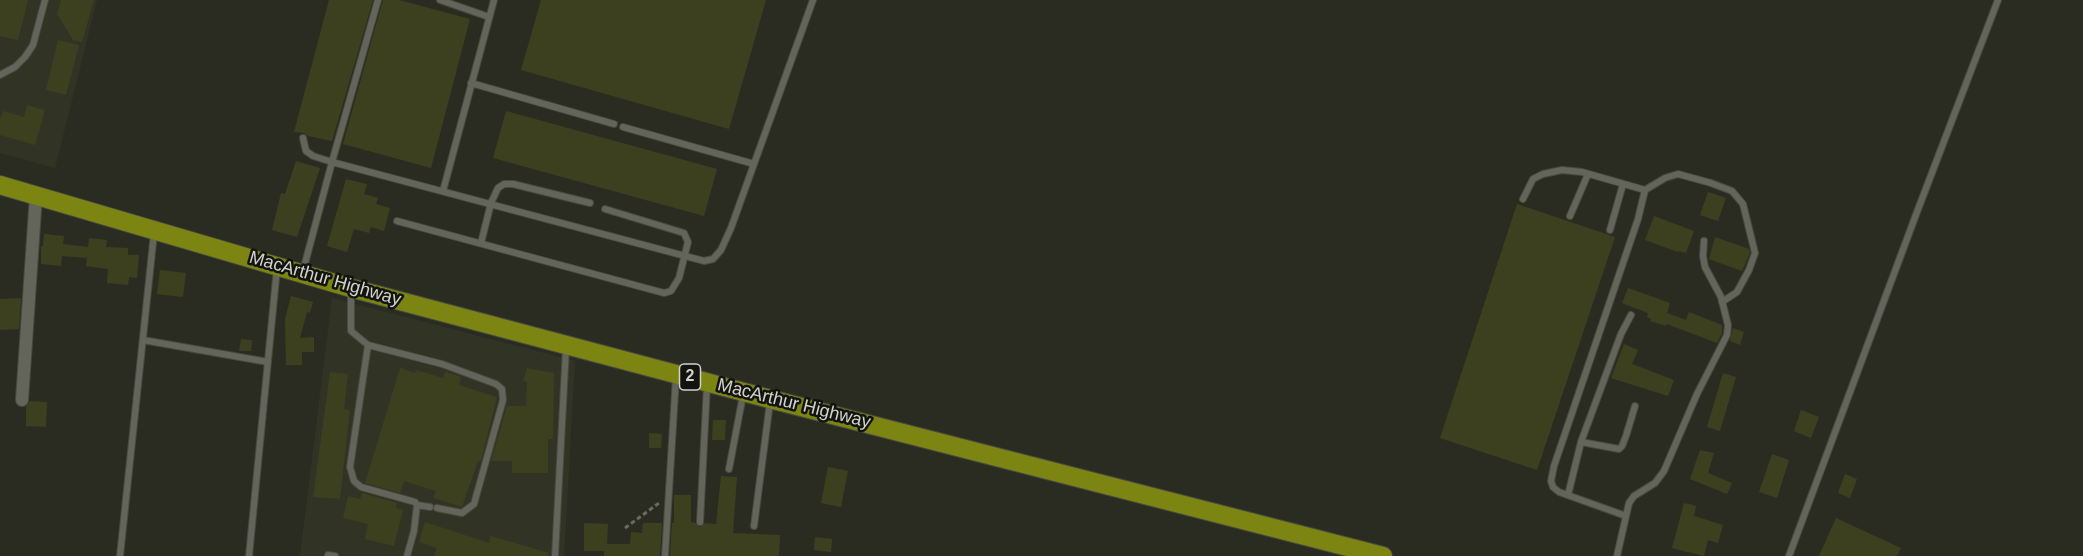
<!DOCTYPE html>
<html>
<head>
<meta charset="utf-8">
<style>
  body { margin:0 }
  canvas { display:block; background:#2a2c22 }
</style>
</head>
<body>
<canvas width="2083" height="556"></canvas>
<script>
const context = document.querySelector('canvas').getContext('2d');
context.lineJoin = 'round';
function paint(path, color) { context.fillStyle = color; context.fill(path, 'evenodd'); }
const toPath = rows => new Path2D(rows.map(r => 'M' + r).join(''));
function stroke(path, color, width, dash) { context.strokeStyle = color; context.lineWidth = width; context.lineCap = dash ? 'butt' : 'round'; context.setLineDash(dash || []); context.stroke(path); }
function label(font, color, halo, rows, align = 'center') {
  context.font = font + ' Helvetica,sans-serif'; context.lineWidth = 5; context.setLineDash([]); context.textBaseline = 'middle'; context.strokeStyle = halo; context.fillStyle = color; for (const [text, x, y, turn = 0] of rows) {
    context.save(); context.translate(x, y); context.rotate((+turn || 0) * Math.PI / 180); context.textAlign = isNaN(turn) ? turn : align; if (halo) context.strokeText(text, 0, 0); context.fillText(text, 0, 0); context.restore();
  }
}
const built = toPath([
  [0,0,97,0,55,168,0,153],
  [332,298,575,361,564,556,300,556]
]);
const building = toPath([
  [0,0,28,0,18,40,0,36],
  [61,0,94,0,82,42,73,40,57,14],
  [329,0,373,0,332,141,308,136,304,133,294,132],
  [383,0,399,0,470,19,431,168,343,144],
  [541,0,766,0,729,129,521,70],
  [58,40,79,45,66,95,46,90],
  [27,105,45,110,35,145,0,135,0,119,3,111,24,117],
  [506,111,717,169,704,216,493,158],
  [296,161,320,168,297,237,272,230,281,193,285,194],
  [346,179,367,184,364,194,378,198,376,204,390,208,384,231,371,227,369,233,354,229,347,252,327,246],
  [1708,192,1726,198,1718,221,1700,215],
  [1517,204,1615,237,1537,470,1440,438],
  [1654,216,1694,231,1686,253,1679,251,1678,252,1645,240],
  [44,234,64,236,63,244,88,247,89,238,107,240,106,247,128,248,128,255,139,255,137,278,129,277,128,285,107,283,108,269,86,266,87,258,62,256,61,266,41,264,41,246,43,246],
  [1715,237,1749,249,1750,253,1742,271,1709,259],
  [160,270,186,273,183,297,157,294],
  [1628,288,1670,303,1667,313,1686,320,1689,312,1722,325,1722,333,1717,343,1667,324,1666,326,1650,321,1651,319,1647,317,1648,313,1622,303],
  [291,296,313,302,310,313,307,312,300,338,314,337,314,352,302,352,302,365,286,365,285,319],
  [21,298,19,329,0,330,0,299],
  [1733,328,1744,332,1740,345,1730,341],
  [241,339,252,340,251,351,239,351],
  [1624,344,1638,350,1632,364,1674,380,1668,396,1611,378],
  [400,368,415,373,416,370,443,378,445,372,461,377,459,385,497,397,481,461,478,461,462,507,433,498,436,491,404,481,400,493,365,483],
  [527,368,554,373,553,439,548,439,548,473,512,473,512,461,491,461,507,406,526,406,527,382,523,381],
  [330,372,348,374,344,409,350,410,340,499,313,497],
  [1723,373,1736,377,1720,431,1707,427],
  [30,401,47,402,46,427,26,426,26,407],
  [1801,410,1819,417,1811,438,1794,431],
  [713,420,726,420,725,440,712,440],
  [649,433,662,434,661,448,649,448],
  [1700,450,1714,453,1708,473,1732,483,1727,494,1690,479],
  [1772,454,1789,460,1777,498,1759,492],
  [828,467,848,471,841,507,821,503],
  [1845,474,1857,479,1850,498,1838,493],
  [721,476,737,477,733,533,780,535,779,556,670,556,672,523,674,523,674,495,691,495,691,522,695,523,699,527,705,523,716,524],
  [362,493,397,503,396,508,403,510,394,546,365,539,368,524,343,518,348,496,360,499],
  [1684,503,1696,506,1694,516,1723,525,1718,543,1708,540,1704,556,1672,548],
  [1836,518,1901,548,1897,556,1819,556],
  [425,522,489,543,491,536,549,553,548,556,434,556,437,548,419,542],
  [584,523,608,524,607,544,630,544,631,532,642,533,643,523,662,523,660,556,604,556,604,551,584,551],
  [815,537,832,539,831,552,814,550]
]);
const path = toPath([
  [625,528,659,503]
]);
const service = toPath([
  [378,0,332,162,704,261,713,259,721,250,731,228,813,0],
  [440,0,489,17],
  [0,75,15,67,25,57,33,45,45,0],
  [471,83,614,124],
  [623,127,754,164],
  [303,138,306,151,313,156,332,162,303,271],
  [443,191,494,0],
  [1523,199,1533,179,1543,174,1562,170,1582,172,1645,190],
  [1570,216,1588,174],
  [397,221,664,293,671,291,679,278,688,242,684,233,605,209],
  [1610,230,1623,184],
  [481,243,491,203,498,188,504,184,513,184,590,203],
  [351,291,351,331,368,345,442,364,496,384,502,389,503,400,474,504,462,513,437,508],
  [143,340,268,362],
  [368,345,350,467,354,481,361,487,415,502,417,505,414,531,407,556],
  [1581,442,1619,449,1622,446,1626,436,1635,406],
  [729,469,743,395],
  [1568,495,1581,442,1621,334,1631,315],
  [417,505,430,507],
  [1626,516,1559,492,1553,487,1551,481,1554,466,1638,219,1645,190,1665,178,1678,174,1711,183,1732,191,1743,204,1755,253,1749,270,1737,292,1722,302],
  [700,522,707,385],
  [754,526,770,402],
  [328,555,335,556],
  [120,556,154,233],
  [249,556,277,268],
  [555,556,566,348],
  [665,556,676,377],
  [1617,556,1629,503,1634,496,1655,483,1664,471,1697,394,1727,335,1728,325,1721,297,1705,267,1703,256,1704,241],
  [1789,556,1917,212,1998,0]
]);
const minor = toPath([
  [22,400,36,195]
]);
const trunk = toPath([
  [0,185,351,288,770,399,1383,556]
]);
const shields = [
  [690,377,21]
];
const shieldNames = [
  ["2",690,377]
];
const streetNames = [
  ["MacArthur Highway",325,279,16],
  ["MacArthur Highway",794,404,14]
];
paint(built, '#313424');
paint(building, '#3c401f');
stroke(service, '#484941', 8);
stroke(minor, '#484941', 14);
stroke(trunk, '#484941', 20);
stroke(path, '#696b62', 3, [4.5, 3]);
stroke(service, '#63655a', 6);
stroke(minor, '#63655a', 12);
stroke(trunk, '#7c8512', 18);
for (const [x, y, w] of shields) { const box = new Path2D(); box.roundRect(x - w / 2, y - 13, w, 26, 4.5); context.fillStyle = '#13140f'; context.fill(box); stroke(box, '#d1d2cc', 1.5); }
label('bold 16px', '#d1d2cc', null, shieldNames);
label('18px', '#d1d2cc', '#13140f', streetNames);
</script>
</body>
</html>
